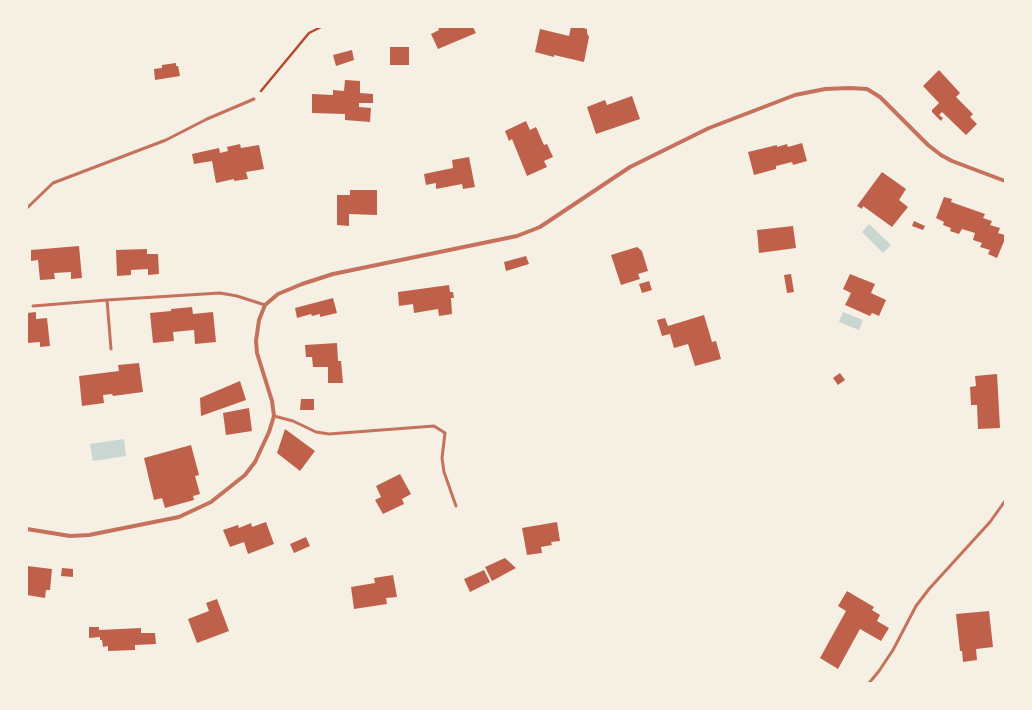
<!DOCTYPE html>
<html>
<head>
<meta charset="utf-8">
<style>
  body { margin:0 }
  #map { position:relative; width:1032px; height:710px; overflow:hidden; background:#f6efe4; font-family:"DM Sans",sans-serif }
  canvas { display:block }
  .frame { position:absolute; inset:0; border:28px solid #f6efe4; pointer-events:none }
</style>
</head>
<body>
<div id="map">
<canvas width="1032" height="710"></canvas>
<div class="frame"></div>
</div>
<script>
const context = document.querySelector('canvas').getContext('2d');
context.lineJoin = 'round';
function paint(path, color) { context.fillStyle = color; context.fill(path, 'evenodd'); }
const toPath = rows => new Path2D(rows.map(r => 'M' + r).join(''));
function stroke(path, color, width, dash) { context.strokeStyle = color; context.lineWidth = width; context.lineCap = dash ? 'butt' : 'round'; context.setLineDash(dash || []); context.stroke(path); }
const water = toPath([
  [869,224,891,245,883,253,862,232],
  [843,312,863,320,859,330,839,322],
  [124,439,126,456,93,461,90,444]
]);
const building = toPath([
  [438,27,473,27,476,33,438,49,431,34,439,30],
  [571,27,580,27,587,29,587,33,589,37,584,62,554,55,554,57,535,52,540,29,569,36],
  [390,47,409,47,409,65,390,65],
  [352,50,354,60,336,66,333,55],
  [176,63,176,66,178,66,180,76,155,80,154,69,162,68,162,65],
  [939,70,960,93,956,97,973,114,970,117,977,124,966,135,942,112,939,115,943,118,941,121,932,112,932,110,939,103,923,86],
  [345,80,360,81,360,93,373,94,373,103,359,103,359,107,371,108,370,122,345,120,345,114,312,113,312,94,333,95,333,90,344,91],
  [632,96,640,119,596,134,587,107,605,100,607,105],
  [526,121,530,130,536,127,544,145,547,144,553,157,544,161,547,167,527,176,512,139,509,141,505,131],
  [802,143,807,161,793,165,792,162,776,166,776,169,754,175,748,152,777,145,777,147,787,144,788,147],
  [240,144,241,148,259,145,264,169,246,172,248,179,234,181,234,179,216,183,212,161,194,164,192,154,219,148,220,153,228,151,227,147],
  [469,157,475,187,463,189,462,184,436,189,436,183,426,185,424,174,453,168,452,160],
  [882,172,906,189,899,200,908,207,892,227,863,206,862,209,857,206],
  [350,190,377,190,377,215,349,214,349,226,337,225,337,195,350,195],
  [944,197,952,199,951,202,985,214,983,218,992,221,990,225,1000,228,998,233,1005,235,1005,239,997,258,988,254,990,250,980,247,982,243,973,240,975,233,962,229,959,234,950,231,951,228,943,225,944,222,936,218],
  [914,221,925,226,923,230,912,226],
  [793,226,796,248,759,253,757,230],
  [79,246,82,278,71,279,71,272,54,273,55,279,40,280,38,260,31,261,31,250],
  [637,247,642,251,648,271,638,274,640,279,621,285,611,255],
  [147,249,147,254,158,254,159,274,148,275,148,269,131,270,131,275,117,276,116,250],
  [526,256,529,264,506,271,504,262],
  [791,274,794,292,787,293,784,275],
  [850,274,875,284,871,293,886,300,879,316,872,313,870,316,845,305,851,293,843,289],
  [649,281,652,290,642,293,639,284],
  [449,285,450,292,453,292,454,298,451,298,452,314,439,316,438,309,414,313,413,304,399,306,398,292],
  [333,298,337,313,320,317,320,314,312,316,311,314,297,318,295,308],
  [192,307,193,314,213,312,216,342,195,344,194,330,173,332,174,341,153,343,150,313,171,311,171,309],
  [36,312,36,319,47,318,50,346,40,347,40,342,27,343,27,313],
  [704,315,712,342,716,341,721,359,695,366,688,344,674,348,670,334,662,336,657,320,665,318,668,326],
  [337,343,338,361,341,361,343,383,328,383,328,367,313,367,312,357,306,357,305,345],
  [139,363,143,392,113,396,112,394,103,395,104,403,82,406,79,376,119,371,118,365],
  [840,373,845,380,838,385,833,378],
  [997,374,1000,428,978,429,977,405,971,405,970,387,976,386,975,376],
  [240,381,246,400,201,416,200,398],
  [301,399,314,399,314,410,300,410],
  [249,408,252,431,226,435,223,413],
  [285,429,315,451,300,471,277,453],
  [191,445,199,475,195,476,200,494,193,496,194,500,165,508,162,498,154,500,144,458],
  [400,474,411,494,402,499,404,504,383,514,375,500,381,497,376,486],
  [266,522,274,544,248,554,244,542,230,547,223,530,238,525,239,528,251,523,252,527],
  [557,522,560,541,551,542,552,545,541,547,542,553,527,555,522,528],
  [306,537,310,546,294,553,290,544],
  [505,558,516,568,492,581,485,567],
  [27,566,52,569,50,590,46,590,45,598,27,595],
  [62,568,73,569,73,577,61,576],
  [484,570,490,582,470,592,464,579],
  [393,575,397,597,386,598,387,604,354,609,351,587,375,583,374,578],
  [847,591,874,607,872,610,880,615,877,621,889,628,881,641,860,629,838,669,820,658,846,611,838,606],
  [217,599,229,631,197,643,188,619,209,611,206,603],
  [989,611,993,647,976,649,977,660,963,662,962,651,960,651,956,614],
  [89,627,99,627,99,630,141,628,141,633,155,633,156,644,135,645,135,650,108,651,108,646,103,647,102,640,100,640,100,637,89,638]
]);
const path = toPath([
  [261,91,309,33,321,27]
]);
const service = toPath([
  [27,208,53,183,166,140,207,119,254,99],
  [33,306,107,300],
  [111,349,107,300,220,293,237,296,265,305],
  [274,416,293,421,316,432,329,434,434,426,445,433,442,458,444,472,456,506],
  [869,683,879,671,893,650,916,606,929,589,990,522,1005,501]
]);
const minor = toPath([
  [27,529,70,536,89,535,179,517,211,502,245,475,255,462,269,432,274,416,272,401,257,353,256,341,259,320,265,305,278,294,302,284,333,274,517,236,540,227,630,167,709,128,795,95,825,89,850,88,867,89,880,97,928,145,941,155,952,161,1005,181]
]);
paint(water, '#c9d6d2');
paint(building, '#bf614a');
stroke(path, '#b5482f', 2.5);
stroke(service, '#c5725c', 3);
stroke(minor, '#c5725c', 4);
</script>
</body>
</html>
